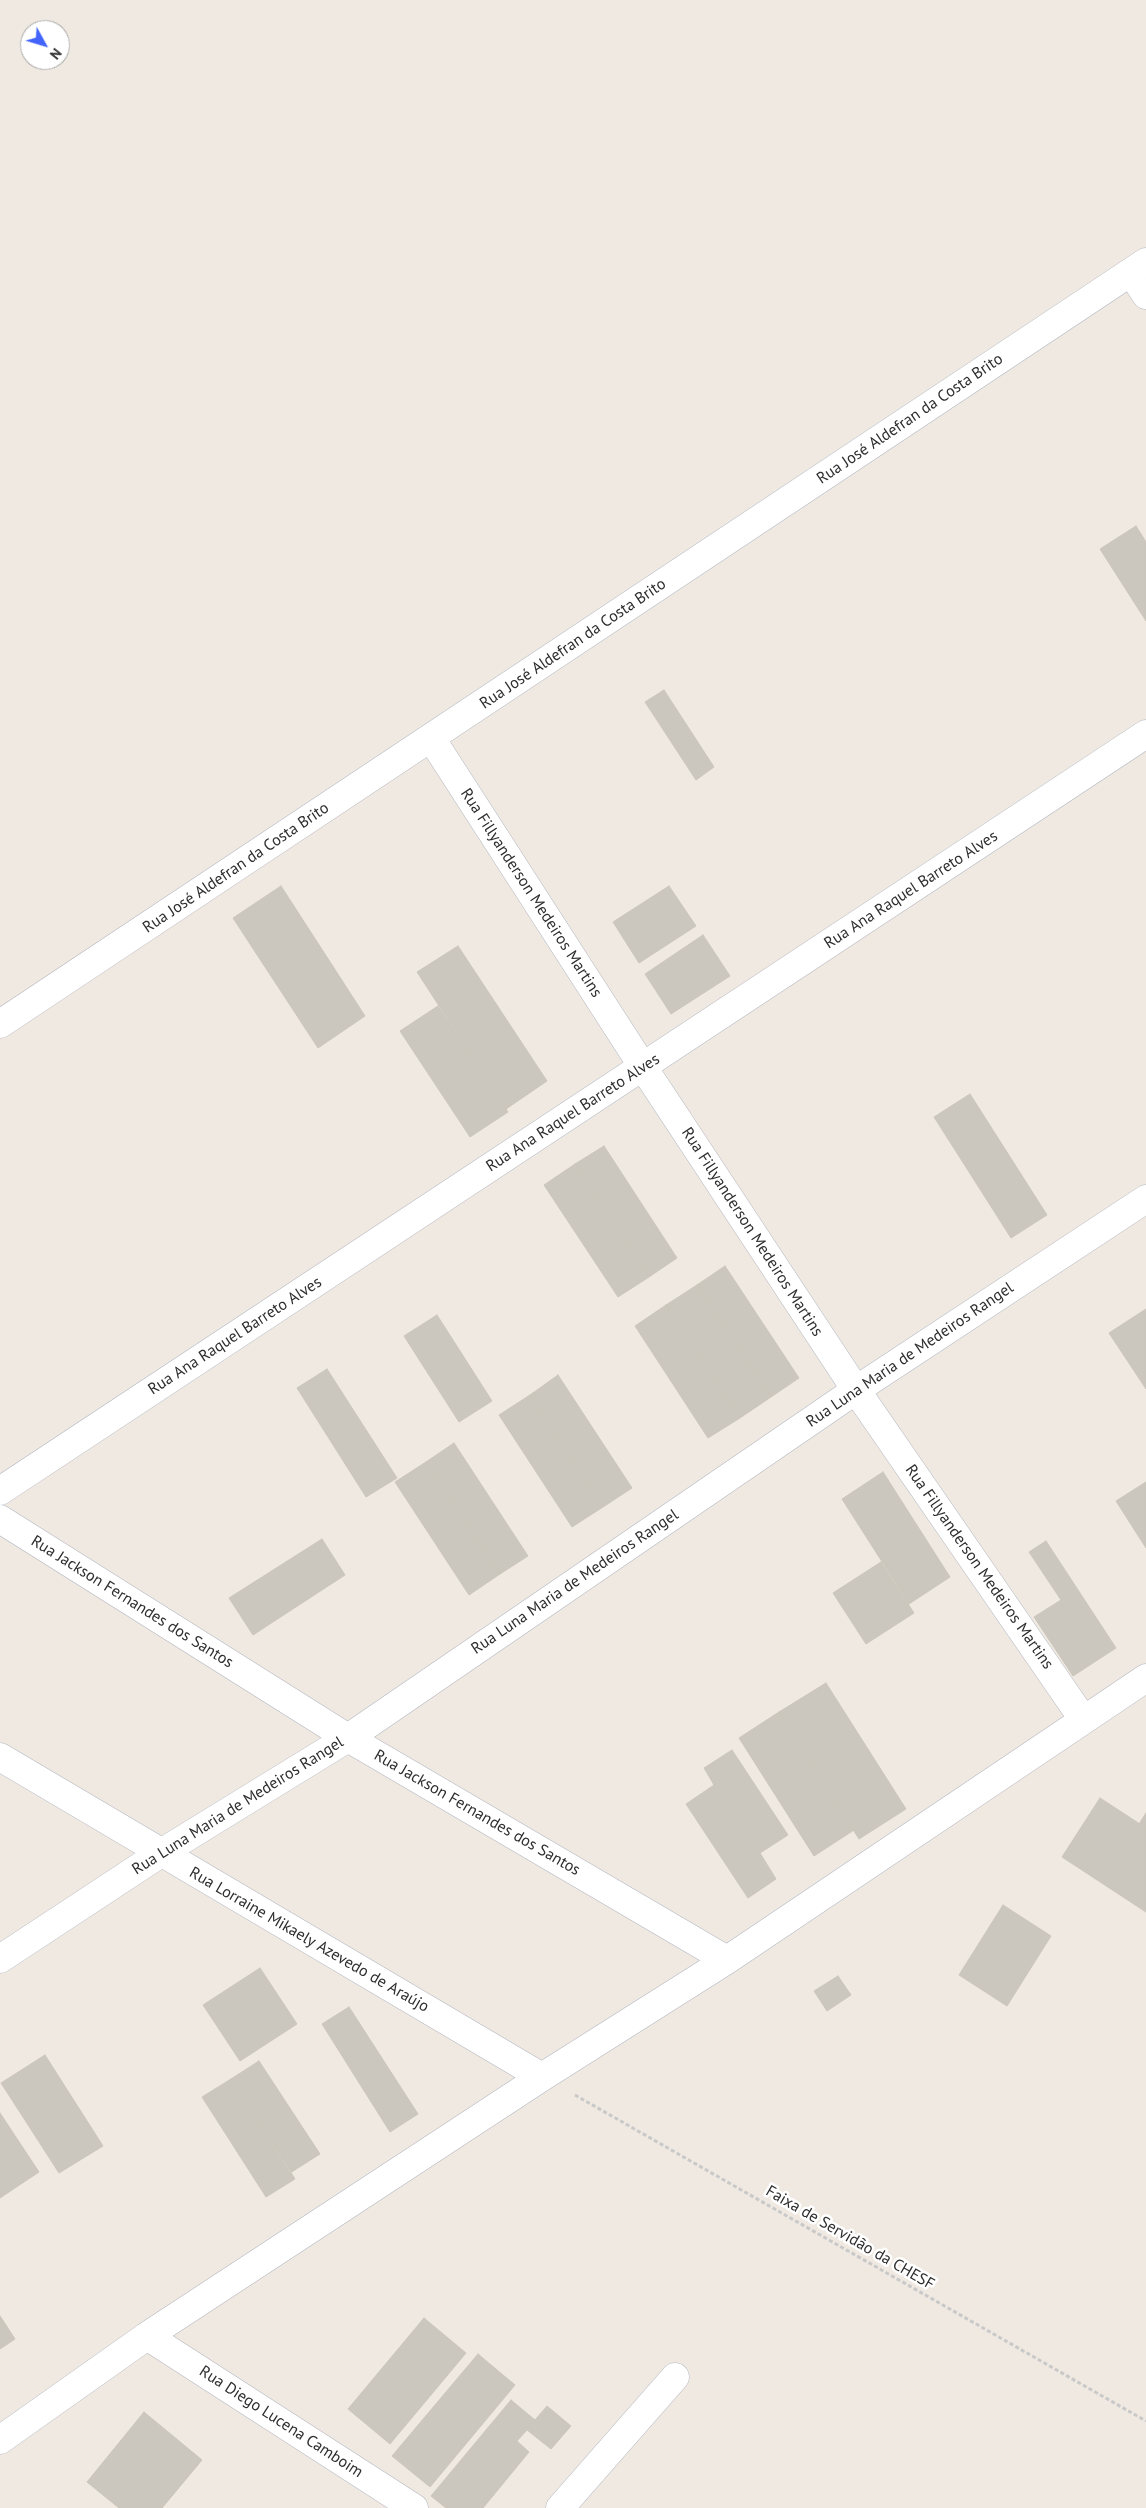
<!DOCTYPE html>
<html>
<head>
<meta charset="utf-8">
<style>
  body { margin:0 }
  #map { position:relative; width:1146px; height:2508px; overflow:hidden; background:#efe9e1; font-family:"PT Sans",sans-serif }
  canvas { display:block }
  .north { position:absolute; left:20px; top:20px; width:50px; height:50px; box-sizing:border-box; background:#fff; border:1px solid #ababab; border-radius:50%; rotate:129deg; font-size:14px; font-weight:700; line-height:20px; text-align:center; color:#2e2e2e }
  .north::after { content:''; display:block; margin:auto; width:18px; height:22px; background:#4264fb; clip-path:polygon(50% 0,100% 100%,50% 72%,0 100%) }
</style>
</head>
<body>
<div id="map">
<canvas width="1146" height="2508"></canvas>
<div class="north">N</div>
</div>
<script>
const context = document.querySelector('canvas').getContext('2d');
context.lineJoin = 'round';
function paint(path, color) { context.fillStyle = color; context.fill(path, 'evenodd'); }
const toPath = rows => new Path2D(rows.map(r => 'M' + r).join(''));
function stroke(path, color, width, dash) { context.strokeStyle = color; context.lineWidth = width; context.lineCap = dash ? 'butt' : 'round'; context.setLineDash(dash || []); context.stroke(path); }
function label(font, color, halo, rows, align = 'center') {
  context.font = font + ' "PT Sans",sans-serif'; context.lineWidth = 5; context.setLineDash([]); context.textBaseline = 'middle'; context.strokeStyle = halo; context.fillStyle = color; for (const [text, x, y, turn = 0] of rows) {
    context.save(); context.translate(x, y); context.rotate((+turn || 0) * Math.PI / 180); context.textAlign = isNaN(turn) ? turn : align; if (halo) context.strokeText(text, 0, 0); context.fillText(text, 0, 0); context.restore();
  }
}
const building = toPath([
  [1136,526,1146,542,1146,621,1100,549,1136,526],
  [664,690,714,767,696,780,645,702,664,690],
  [281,886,365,1016,318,1048,233,918,281,886],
  [669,886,696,926,639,963,613,922,669,886],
  [703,935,730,976,671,1014,645,974,703,935],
  [458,946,547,1081,506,1109,417,972,458,946],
  [438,1006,508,1112,470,1137,400,1031,438,1006],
  [970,1094,1047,1215,1011,1238,934,1117,970,1094],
  [604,1146,677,1258,649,1277,575,1164,604,1146],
  [575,1164,649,1277,618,1297,544,1185,575,1164],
  [725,1266,799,1378,771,1397,697,1285,725,1266],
  [697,1285,771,1397,740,1418,666,1305,697,1285],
  [666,1305,740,1418,708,1438,635,1326,666,1305],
  [1146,1309,1146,1389,1109,1333,1146,1309],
  [437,1315,492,1401,459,1422,404,1336,437,1315],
  [327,1369,397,1478,366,1497,297,1388,327,1369],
  [558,1375,632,1488,603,1507,530,1395,558,1375],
  [530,1395,603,1507,572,1527,499,1415,530,1395],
  [454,1443,528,1556,500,1574,426,1462,454,1443],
  [426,1462,500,1574,469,1595,395,1482,426,1462],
  [883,1472,950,1577,909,1604,842,1499,883,1472],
  [1146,1482,1146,1548,1116,1501,1146,1482],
  [322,1539,345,1575,253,1635,229,1598,322,1539],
  [1046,1541,1116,1648,1073,1676,1034,1617,1061,1600,1029,1552,1046,1541],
  [881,1562,914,1613,866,1644,833,1593,881,1562],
  [826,1683,906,1809,859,1839,779,1712,826,1683],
  [779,1712,854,1830,814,1856,739,1738,779,1712],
  [732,1750,788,1835,760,1853,776,1879,748,1898,686,1804,714,1785,704,1768,732,1750],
  [1100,1798,1146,1828,1146,1912,1062,1857,1100,1798],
  [1146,1813,1146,1828,1139,1824,1146,1813],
  [1003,1905,1051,1936,1007,2006,959,1975,1003,1905],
  [260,1968,297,2024,240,2061,203,2005,260,1968],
  [838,1976,851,1995,827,2011,814,1991,838,1976],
  [349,2007,418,2114,390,2132,322,2024,349,2007],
  [45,2055,103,2146,59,2173,1,2083,45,2055],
  [259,2061,320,2154,290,2173,231,2079,259,2061],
  [231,2079,295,2179,266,2197,202,2097,231,2079],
  [0,2113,39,2172,0,2198,0,2113],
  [0,2316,15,2339,0,2349,0,2316],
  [424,2318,466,2353,390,2444,348,2409,424,2318],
  [478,2354,515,2385,430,2487,392,2456,478,2354],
  [511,2400,535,2420,547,2406,571,2426,551,2449,527,2430,517,2441,529,2452,483,2508,446,2508,431,2496,511,2400],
  [144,2412,202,2460,162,2508,119,2508,87,2482,144,2412]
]);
const path = toPath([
  [575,2095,1146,2421]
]);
const minor = toPath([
  [1131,272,1146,295],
  [431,738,643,1067,856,1390,1083,1719],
  [0,1024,1146,262],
  [0,1491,1146,734],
  [0,1519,348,1738,727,1960],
  [0,1757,542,2077],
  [0,1959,161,1853,348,1738,856,1390,1146,1199],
  [147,2336,414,2508],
  [0,2440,147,2336,542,2077,727,1960,1146,1678],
  [560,2508,675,2377]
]);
const streetNames = [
  ["Rua José Aldefran da Costa Brito",910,419,-34],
  ["Rua José Aldefran da Costa Brito",573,644,-34],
  ["Rua José Aldefran da Costa Brito",236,868,-34],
  ["Rua Ana Raquel Barreto Alves",911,890,-33],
  ["Rua Fillyanderson Medeiros Martins",531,893,57],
  ["Rua Ana Raquel Barreto Alves",573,1113,-33],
  ["Rua Fillyanderson Medeiros Martins",752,1232,57],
  ["Rua Ana Raquel Barreto Alves",235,1336,-33],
  ["Rua Luna Maria de Medeiros Rangel",910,1355,-34],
  ["Rua Fillyanderson Medeiros Martins",979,1567,55],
  ["Rua Luna Maria de Medeiros Rangel",575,1582,-34],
  ["Rua Jackson Fernandes dos Santos",132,1602,32],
  ["Rua Luna Maria de Medeiros Rangel",238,1806,-32],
  ["Rua Jackson Fernandes dos Santos",477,1813,30],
  ["Rua Lorraine Mikaely Azevedo de Araújo",309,1940,30],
  ["Faixa de Servidão da CHESF",850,2238,30],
  ["Rua Diego Lucena Camboim",281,2422,33]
];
paint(building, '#cbc7bf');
stroke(building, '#cbc5ba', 1);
stroke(minor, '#b4b7c1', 29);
stroke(path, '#c9c9c9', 3, [4, 2.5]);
stroke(minor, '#fff', 28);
label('16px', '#2e2e2e', '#fff', streetNames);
</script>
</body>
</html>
